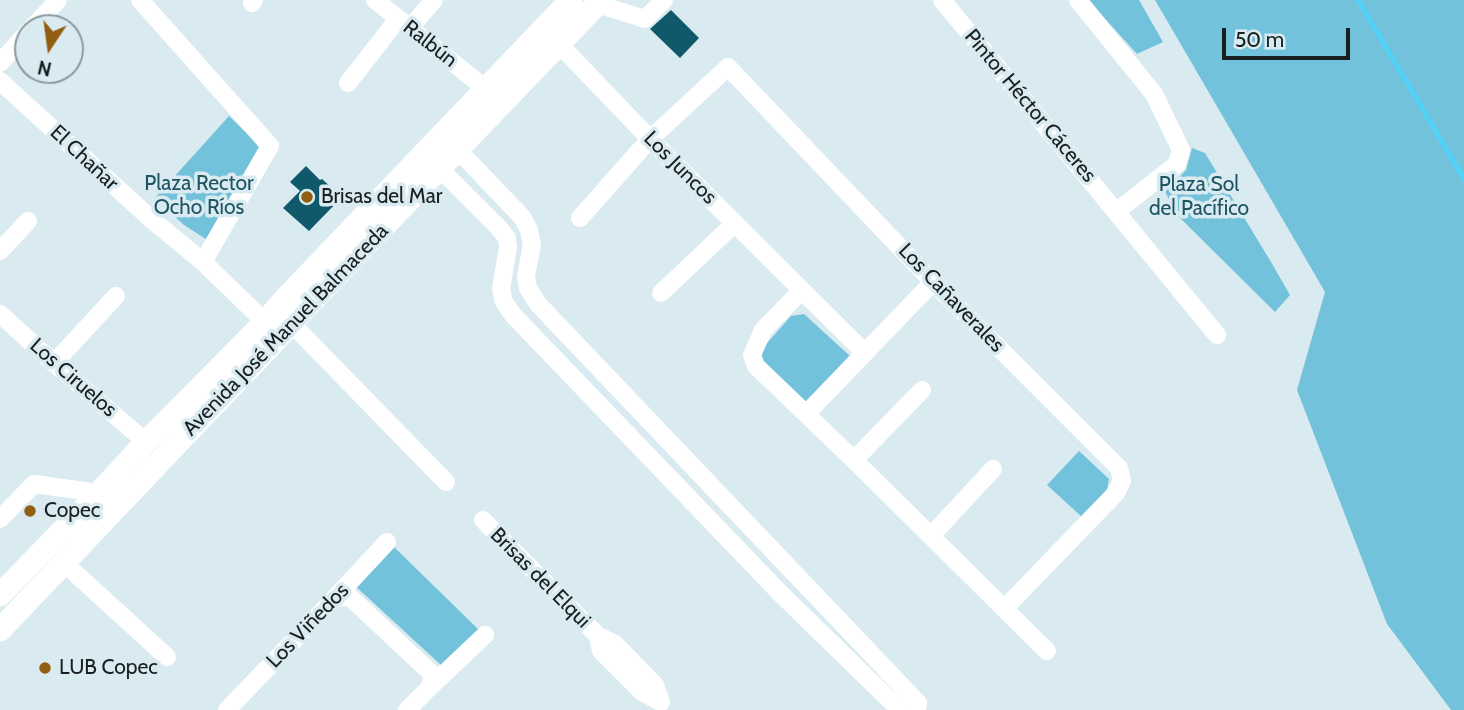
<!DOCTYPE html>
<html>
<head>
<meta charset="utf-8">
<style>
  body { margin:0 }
  #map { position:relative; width:1464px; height:710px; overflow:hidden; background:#d9ebf1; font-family:Cabin,sans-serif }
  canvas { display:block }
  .north { position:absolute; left:14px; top:14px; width:70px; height:70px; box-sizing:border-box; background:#d9ebf1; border:2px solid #8c999e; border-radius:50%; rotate:193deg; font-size:19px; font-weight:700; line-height:28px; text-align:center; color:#181f21 }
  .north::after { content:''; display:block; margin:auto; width:24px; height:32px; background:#925e11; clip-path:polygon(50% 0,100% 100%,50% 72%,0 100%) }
  .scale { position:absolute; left:1222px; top:28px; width:128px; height:32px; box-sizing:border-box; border:4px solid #181f21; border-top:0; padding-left:9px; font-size:21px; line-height:24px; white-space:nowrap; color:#181f21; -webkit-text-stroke:5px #d9ebf1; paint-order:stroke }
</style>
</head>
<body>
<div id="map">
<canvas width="1464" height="710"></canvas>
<div class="north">N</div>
<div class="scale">50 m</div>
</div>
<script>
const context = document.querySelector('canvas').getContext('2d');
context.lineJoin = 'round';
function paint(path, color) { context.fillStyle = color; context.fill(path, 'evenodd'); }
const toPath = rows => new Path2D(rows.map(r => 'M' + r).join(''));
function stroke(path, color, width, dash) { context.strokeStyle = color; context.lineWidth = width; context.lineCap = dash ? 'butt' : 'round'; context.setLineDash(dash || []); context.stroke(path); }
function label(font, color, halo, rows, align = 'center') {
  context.font = font + ' Cabin,sans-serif'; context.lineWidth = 7; context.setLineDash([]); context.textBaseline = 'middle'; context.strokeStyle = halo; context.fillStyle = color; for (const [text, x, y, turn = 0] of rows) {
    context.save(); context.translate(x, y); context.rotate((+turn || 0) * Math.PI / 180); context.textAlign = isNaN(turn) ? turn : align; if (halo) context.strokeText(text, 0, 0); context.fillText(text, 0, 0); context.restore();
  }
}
const green = toPath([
  [1088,0,1139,0,1163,42,1137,54],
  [1155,0,1464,0,1464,710,1451,710,1387,624,1297,390,1325,292],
  [229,116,262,148,209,241,184,225,155,198],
  [1192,148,1205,153,1271,262,1290,295,1275,312,1179,217,1165,192,1186,170],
  [804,314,850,356,810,402,802,402,761,362,760,351,791,316],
  [1079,451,1109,479,1107,490,1082,517,1047,485],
  [391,544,479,630,442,666,353,584]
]);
const stream = toPath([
  [1358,0,1464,179]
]);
const building = toPath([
  [671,10,699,38,680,58,650,29],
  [306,166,320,180,322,179,342,197,309,231,283,208,300,191,290,182]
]);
const minor = toPath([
  [140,0,270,146,203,262],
  [375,0,486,89],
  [942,0,1217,335],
  [1078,0,1154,94,1181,150,1177,164,1117,211],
  [252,3,254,0],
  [597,4,645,19,664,0],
  [32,28,58,0],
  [410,28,434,0],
  [560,45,650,139,864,352],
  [0,63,28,32],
  [0,81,151,219,203,262,265,322,267,331],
  [348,83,398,19],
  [458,150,522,217,529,230,532,245,526,276,528,288,538,304,918,703,917,710],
  [440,169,499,228,507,238,508,247,501,289,504,302,513,315,781,594,900,710],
  [580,218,650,139,728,67,933,282,1119,468,1122,481,1116,493,1004,609],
  [0,251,28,221],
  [802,290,763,330,752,355,756,366,854,460,1047,651],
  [661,293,735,223],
  [0,314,54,363,146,442],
  [291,323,446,482],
  [54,363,116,296],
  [806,414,933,282],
  [854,460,922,390],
  [0,519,34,484,99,493],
  [483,520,598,636,615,644,655,685,661,702,642,692,601,651,598,636],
  [931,536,993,469],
  [63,562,167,657],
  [333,600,342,597,351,598,430,672,432,677,430,687,407,710],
  [430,687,485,635],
  [227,710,333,600,387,542]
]);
const major = toPath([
  [0,595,99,493,146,442,265,322,284,300,571,0],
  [0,630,187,433,260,357,299,315,601,0]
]);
const markers = [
  [307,197,7,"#925e11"],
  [30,511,7,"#925e11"],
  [45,668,7,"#925e11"]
];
const streetNames = [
  ["Ralbún",430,44,38],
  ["Pintor Héctor Cáceres",1030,106,50],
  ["El Chañar",84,158,43],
  ["Los Juncos",680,168,45],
  ["Los Cañaverales",951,298,46],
  ["Avenida José Manuel Balmaceda",286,330,-46],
  ["Los Ciruelos",73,378,41],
  ["Brisas del Elqui",540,578,45],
  ["Los Viñedos",308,626,-46]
];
const parkNames = [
  ["Plaza Rector",199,184],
  ["Ocho Ríos",199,208],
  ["Plaza Sol",1199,185],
  ["del Pacífico",1199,209]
];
const poiNames = [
  ["Brisas del Mar",321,197],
  ["Copec",44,511],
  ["LUB Copec",59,668]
];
paint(green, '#73c2db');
stroke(stream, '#52d2f6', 5);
paint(building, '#0f596b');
stroke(minor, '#fff', 18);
stroke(major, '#fff', 23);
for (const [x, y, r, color] of markers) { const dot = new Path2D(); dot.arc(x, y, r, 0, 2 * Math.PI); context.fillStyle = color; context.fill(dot); stroke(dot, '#d9ebf1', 2.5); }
label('21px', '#181f21', '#d9ebf1', streetNames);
label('21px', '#1f5463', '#d9ebf1', parkNames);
label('21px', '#181f21', '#d9ebf1', poiNames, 'left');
</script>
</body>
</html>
